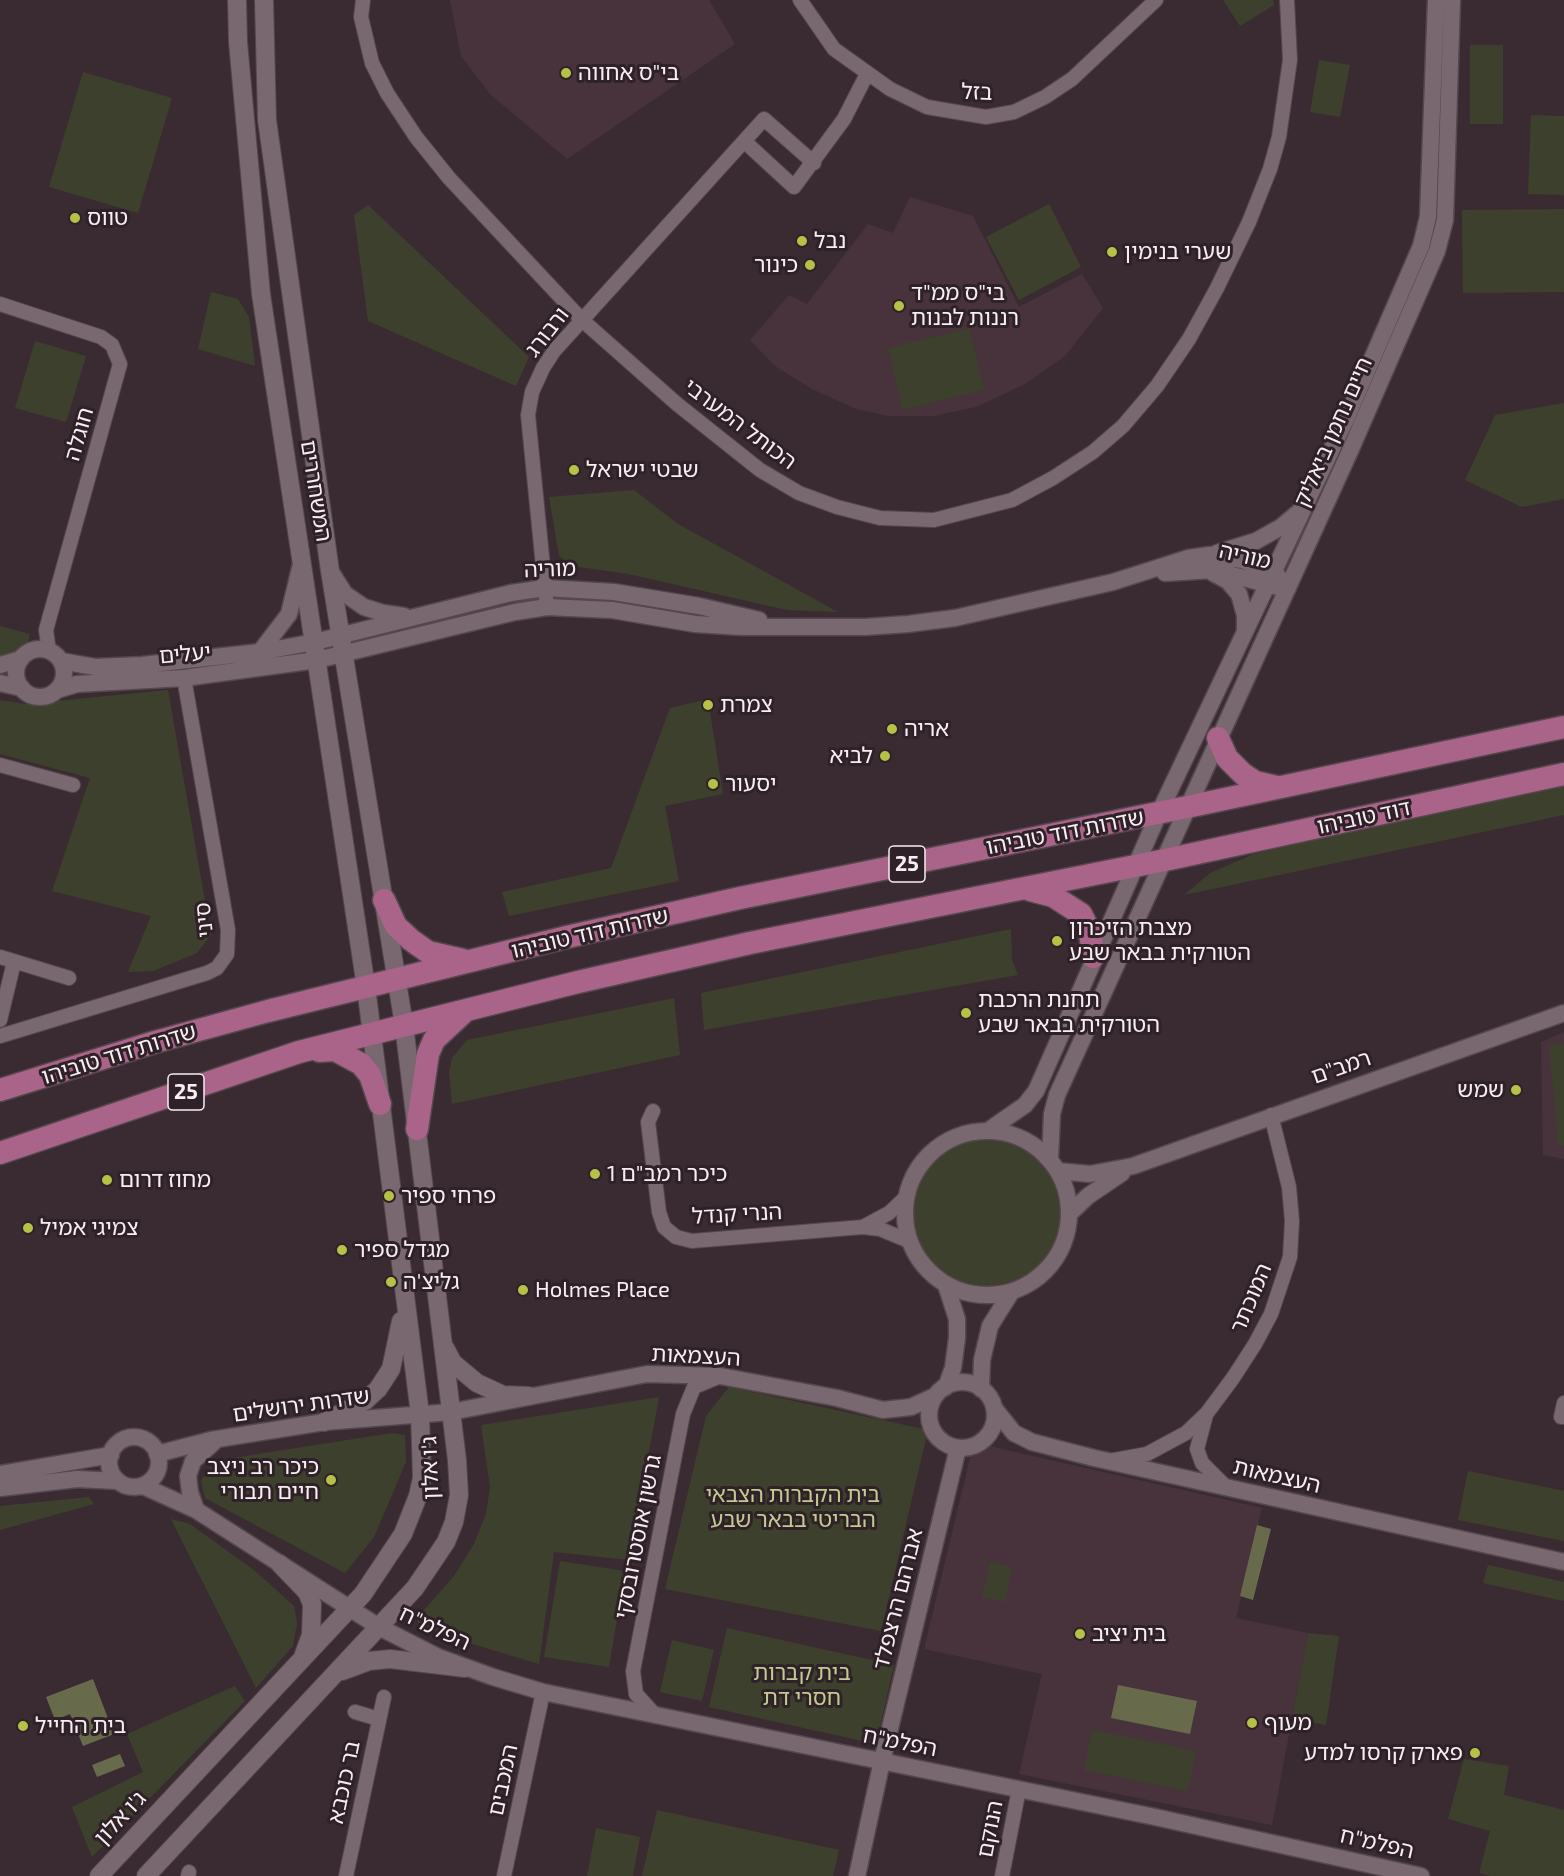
<!DOCTYPE html>
<html>
<head>
<meta charset="utf-8">
<style>
  body { margin:0 }
  canvas { display:block; background:#392b31 }
</style>
</head>
<body>
<canvas width="1564" height="1876"></canvas>
<script>
const context = document.querySelector('canvas').getContext('2d');
context.lineJoin = 'round';
function paint(path, color) { context.fillStyle = color; context.fill(path, 'evenodd'); }
const toPath = rows => new Path2D(rows.map(r => 'M' + r).join(''));
function stroke(path, color, width, dash) { context.strokeStyle = color; context.lineWidth = width; context.lineCap = dash ? 'butt' : 'round'; context.setLineDash(dash || []); context.stroke(path); }
function label(font, color, halo, rows, align = 'center') {
  context.font = font + ' "Exo 2","Noto Sans Hebrew",sans-serif'; context.lineWidth = 6; context.setLineDash([]); context.textBaseline = 'middle'; context.strokeStyle = halo; context.fillStyle = color; for (const [text, x, y, turn = 0] of rows) {
    context.save(); context.translate(x, y); context.rotate((+turn || 0) * Math.PI / 180); context.textAlign = isNaN(turn) ? turn : align; if (halo) context.strokeText(text, 0, 0); context.fillText(text, 0, 0); context.restore();
  }
}
const built = toPath([
  [450,0,709,0,735,44,567,159,490,94,461,56],
  [910,197,973,216,1019,307,1082,274,1103,308,1065,356,1025,384,976,407,933,416,889,416,856,409,812,389,775,366,750,340,789,295,807,304,868,224,893,233],
  [1564,1032,1564,1159,1543,1155,1541,1042],
  [984,1445,1262,1508,1236,1618,1308,1633,1272,1825,1019,1774,1042,1674,924,1649,972,1450]
]);
const green = toPath([
  [1223,0,1273,0,1274,5,1240,26],
  [1470,45,1503,45,1503,124,1470,124],
  [1319,60,1350,65,1340,117,1310,112],
  [83,72,172,98,138,213,49,187],
  [1531,115,1564,116,1564,195,1528,194],
  [1049,204,1081,267,1019,300,986,237],
  [368,205,529,357,516,386,368,321,354,215],
  [1564,209,1564,292,1463,293,1462,210],
  [211,292,238,299,249,317,255,366,198,349],
  [969,328,984,390,903,410,888,348],
  [35,341,86,356,66,422,15,408],
  [1564,403,1564,499,1522,507,1465,480,1495,415],
  [634,490,678,524,838,612,787,610,628,574,573,566,559,556,549,497],
  [0,626,30,634,22,665,0,664],
  [168,690,211,935,197,953,153,971,128,972,151,916,52,891,90,778,0,754,0,700,26,704],
  [708,699,723,794,665,806,679,881,509,916,502,892,611,868,670,708],
  [1564,782,1564,815,1184,895,1210,873,1254,854],
  [1011,929,1012,960,1018,975,704,1030,701,993],
  [674,998,680,1055,452,1104,449,1072,452,1058,467,1040],
  [1564,1043,1564,1145,1558,1145,1549,1045],
  '912 1213a74 74 0 1 1 148 0a74 74 0 1 1-148 0Z',
  [729,1387,928,1430,881,1631,665,1589,706,1416],
  [659,1397,629,1560,554,1552,539,1664,420,1628,417,1618,454,1576,474,1544,486,1514,490,1487,481,1425],
  [392,1433,405,1435,406,1462,374,1537,345,1573,205,1498,201,1482,206,1471,220,1460],
  [1468,1471,1564,1491,1564,1541,1458,1520],
  [89,1497,94,1504,0,1530,0,1506],
  [171,1519,190,1524,255,1571,294,1606,297,1623,293,1646,256,1688],
  [560,1561,625,1571,609,1667,544,1657],
  [990,1562,1012,1567,1005,1602,982,1597],
  [1488,1565,1564,1582,1564,1601,1483,1583],
  [727,1628,894,1665,876,1744,709,1707],
  [1308,1633,1339,1636,1326,1725,1292,1719],
  [672,1640,714,1650,702,1701,660,1692],
  [235,1686,245,1701,92,1857,72,1807,143,1772,127,1734],
  [1092,1730,1196,1751,1188,1791,1084,1770],
  [1464,1759,1509,1766,1504,1795,1564,1810,1564,1876,1490,1876,1479,1873,1490,1831,1448,1819],
  [657,1810,839,1850,833,1876,642,1876],
  [596,1828,640,1837,633,1876,587,1876]
]);
const water = toPath([
  [1257,1525,1271,1529,1253,1600,1240,1596],
  [93,1679,114,1734,83,1746,70,1714,55,1720,46,1697],
  [1118,1685,1197,1701,1190,1734,1111,1718],
  [120,1754,125,1766,97,1777,92,1765]
]);
const minor = toPath([
  [363,0,361,17,372,63,387,93,416,137,449,178,582,320,677,404,760,470,799,493,837,507,880,518,934,520,1012,500,1053,478,1093,452,1123,426,1157,386,1189,339,1217,288,1249,222,1270,169,1279,137,1290,60,1287,0],
  [800,0,834,49,890,89,927,107,986,117,1014,112,1045,97,1072,79,1156,0],
  [744,141,794,187,844,119,867,74],
  [0,304,101,337,112,345,120,364,46,630,49,651],
  [547,607,528,415,532,392,543,368,554,351,764,119,814,163],
  [0,765,73,785],
  [0,957,69,978],
  [0,1020,14,962],
  [0,1036,207,973,217,968,227,954,228,930,184,678],
  [653,1111,648,1122,659,1212,664,1227,676,1237,692,1241,863,1227,880,1229,909,1241],
  [863,1227,889,1213,905,1198],
  [1564,1403,1561,1417,1564,1417],
  [1206,1415,1197,1449,1202,1463,1226,1487],
  [1114,1460,1147,1454,1186,1433,1207,1413,1233,1378,1255,1344,1271,1314,1290,1257,1292,1221,1289,1187,1271,1115],
  [355,1712,379,1719],
  [656,1716,636,1694,633,1671,683,1414,694,1387,718,1377],
  [188,1876,189,1872],
  [346,1876,384,1697],
  [504,1876,543,1692],
  [1002,1876,1019,1789]
]);
const tertiary = toPath([
  [1217,553,1256,541,1281,527,1300,511],
  [331,572,345,594,364,607,383,613,404,616],
  [1165,573,1213,570,1278,587],
  [1213,573,1228,581,1239,594,1245,615,1245,632],
  '16 673a24 24 0 1 1 48 0a24 24 0 1 1-48 0Z',
  [260,652,289,614,300,568],
  [61,661,95,667,142,665,260,652,315,642,511,593,545,588,614,592,699,606,759,620],
  [0,665,21,659],
  [0,683,22,688],
  [57,690,77,684,184,678,317,660,515,612,547,607,612,610,695,624,742,627,865,627,908,624,955,618,1113,582,1188,558,1210,555,1242,560,1275,573,1288,588],
  [989,1130,1025,1105,1036,1091,1159,813,1346,419,1421,246,1428,217,1436,0],
  '905 1213a82 82 0 1 1 164 0a82 82 0 1 1-164 0Z',
  [1050,1159,1052,1114,1057,1095,1350,451,1437,251,1445,220,1452,0],
  [1058,1171,1090,1174,1133,1166,1564,1013],
  [1069,1214,1088,1196,1122,1173],
  '929 1415a33 33 0 1 1 66 0a33 33 0 1 1-66 0Z',
  [946,1387,953,1368,957,1338,957,1319,946,1285],
  [981,1389,982,1360,990,1326,1012,1291],
  [994,1408,1014,1433,1032,1442,1094,1458,1564,1562],
  '109 1462a25 25 0 1 1 50 0a25 25 0 1 1-50 0Z',
  [157,1454,211,1440,324,1422,451,1412,647,1374,720,1376,837,1398,883,1410,911,1407,935,1396],
  [0,1474,111,1455],
  [143,1486,196,1510,379,1627,438,1657,493,1677,543,1692,1155,1817,1421,1876],
  [0,1488,77,1479,117,1481],
  [196,1510,190,1492,188,1476,193,1461,213,1443],
  [857,1876,882,1761,958,1448]
]);
const secondary = toPath([
  [445,1348,453,1363,477,1383,503,1395,529,1396],
  [324,1422,365,1401,378,1389,391,1369,401,1321],
  [280,1564,307,1592,312,1604,311,1635,304,1654],
  [342,1671,369,1661,390,1659,465,1668],
  [99,1876,363,1594,403,1534,418,1496,422,1478,420,1414,366,987,261,294,238,42,237,0],
  [146,1876,415,1588,446,1542,454,1522,459,1495,457,1460,404,1025,330,571,267,120,264,0]
]);
const trunk = toPath([
  [1218,738,1227,758,1243,774,1255,782,1277,787],
  [1030,890,1053,896,1081,914,1090,932,1093,957],
  [384,900,396,926,411,940,428,952,463,960],
  [319,1051,335,1050,361,1064,370,1075,380,1104],
  [0,1090,155,1042,268,1011,567,937,740,898,1187,807,1564,727],
  [417,1129,428,1054,434,1040,463,1013],
  [0,1153,299,1052,578,982,750,943,1165,860,1564,774]
]);
const markers = [
  [566,73,6,"#b6c148"],
  [75,218,6,"#b6c148"],
  [802,241,6,"#b6c148"],
  [1112,252,6,"#b6c148"],
  [810,265,6,"#b6c148"],
  [899,306,6,"#b6c148"],
  [574,470,6,"#b6c148"],
  [708,705,6,"#b6c148"],
  [892,729,6,"#b6c148"],
  [885,756,6,"#b6c148"],
  [713,784,6,"#b6c148"],
  [1057,941,6,"#b6c148"],
  [966,1013,6,"#b6c148"],
  [1516,1090,6,"#b6c148"],
  [595,1174,6,"#b6c148"],
  [107,1180,6,"#b6c148"],
  [389,1196,6,"#b6c148"],
  [28,1228,6,"#b6c148"],
  [342,1250,6,"#b6c148"],
  [391,1282,6,"#b6c148"],
  [523,1290,6,"#b6c148"],
  [331,1480,6,"#b6c148"],
  [1080,1634,6,"#b6c148"],
  [1252,1723,6,"#b6c148"],
  [23,1726,6,"#b6c148"],
  [1475,1753,6,"#b6c148"]
];
const shields = [
  [907,864,36],
  [186,1092,36]
];
const shieldNames = [
  ["25",907,864],
  ["25",186,1092]
];
const poiNames = [
  ["בי\"ס אחווה",578,73],
  ["טווס",87,218],
  ["נבל",814,241],
  ["שערי בנימין",1124,252],
  ["כינור",798,265,"right"],
  ["בי\"ס ממ\"ד",911,293],
  ["רננות לבנות",911,318],
  ["שבטי ישראל",586,470],
  ["צמרת",720,705],
  ["אריה",904,729],
  ["לביא",873,756,"right"],
  ["יסעור",725,784],
  ["מצבת הזיכרון",1069,928],
  ["הטורקית בבאר שבע",1069,953],
  ["תחנת הרכבת",978,1000],
  ["הטורקית בבאר שבע",978,1025],
  ["שמש",1504,1090,"right"],
  ["כיכר רמב\"ם 1",607,1174],
  ["מחוז דרום",119,1180],
  ["פרחי ספיר",401,1196],
  ["צמיגי אמיל",40,1228],
  ["מגדל ספיר",354,1250],
  ["גליצ'ה",403,1282],
  ["Holmes Place",535,1290],
  ["כיכר רב ניצב",319,1467,"right"],
  ["חיים תבורי",319,1492,"right"],
  ["בית יציב",1092,1634],
  ["מעוף",1264,1723],
  ["בית החייל",35,1726],
  ["פארק קרסו למדע",1463,1753,"right"]
];
const streetNames = [
  ["בזל",977,92,2],
  ["ורבורג",547,332,-52],
  ["הכותל המערבי",740,424,37],
  ["חיים נחמן ביאליק",1333,432,-66],
  ["חוגלה",79,434,-74],
  ["המשחררים",316,491,81],
  ["מוריה",1245,556,13],
  ["מוריה",550,569,-2],
  ["יעלים",185,654,-5],
  ["דוד טוביהו",1364,817,-12],
  ["שדרות דוד טוביהו",1065,832,-11],
  ["סיני",204,920,-96],
  ["שדרות דוד טוביהו",590,933,-13],
  ["שדרות דוד טוביהו",119,1054,-17],
  ["רמב\"ם",1341,1067,-19],
  ["הנרי קנדל",737,1214,-3],
  ["המוכתר",1251,1298,-67],
  ["העצמאות",696,1356,3],
  ["שדרות ירושלים",301,1405,-8],
  ["ג'ו אלון",430,1468,-92],
  ["העצמאות",1277,1476,13],
  ["גרשון אוסטרובסקי",638,1537,-79],
  ["אברהם הרצפלד",898,1599,-76],
  ["הפלמ\"ח",435,1628,25],
  ["הפלמ\"ח",900,1742,11],
  ["המכבים",503,1780,-78],
  ["בר כוכבא",344,1782,-78],
  ["ג'ו אלון",120,1818,-47],
  ["הנוקם",990,1829,-79],
  ["הפלמ\"ח",1377,1843,13]
];
const parkNames = [
  ["בית הקברות הצבאי",793,1495],
  ["הבריטי בבאר שבע",793,1520],
  ["בית קברות",802,1673],
  ["חסרי דת",802,1698]
];
paint(built, '#48333d');
paint(green, '#3d402c');
paint(water, '#676b4c');
stroke(minor, '#54474d', 16);
stroke(tertiary, '#54474d', 19);
stroke(secondary, '#54474d', 20);
stroke(trunk, '#54474d', 25);
stroke(minor, '#796870', 14);
stroke(tertiary, '#796870', 16);
stroke(secondary, '#796870', 18);
stroke(trunk, '#aa6389', 22);
for (const [x, y, r, color] of markers) { const dot = new Path2D(); dot.arc(x, y, r, 0, 2 * Math.PI); context.fillStyle = color; context.fill(dot); stroke(dot, '#2f2128', 2); }
for (const [x, y, w] of shields) { const box = new Path2D(); box.roundRect(x - w / 2, y - 18, w, 36, 4.5); context.fillStyle = '#2f2128'; context.fill(box); stroke(box, '#f7edf2', 1.5); }
label('bold 21px', '#f7edf2', null, shieldNames);
label('22px', '#f7edf2', '#2f2128', poiNames, 'left');
label('22px', '#f7edf2', '#2f2128', streetNames);
label('22px', '#c2ca90', '#2f2128', parkNames);
</script>
</body>
</html>
